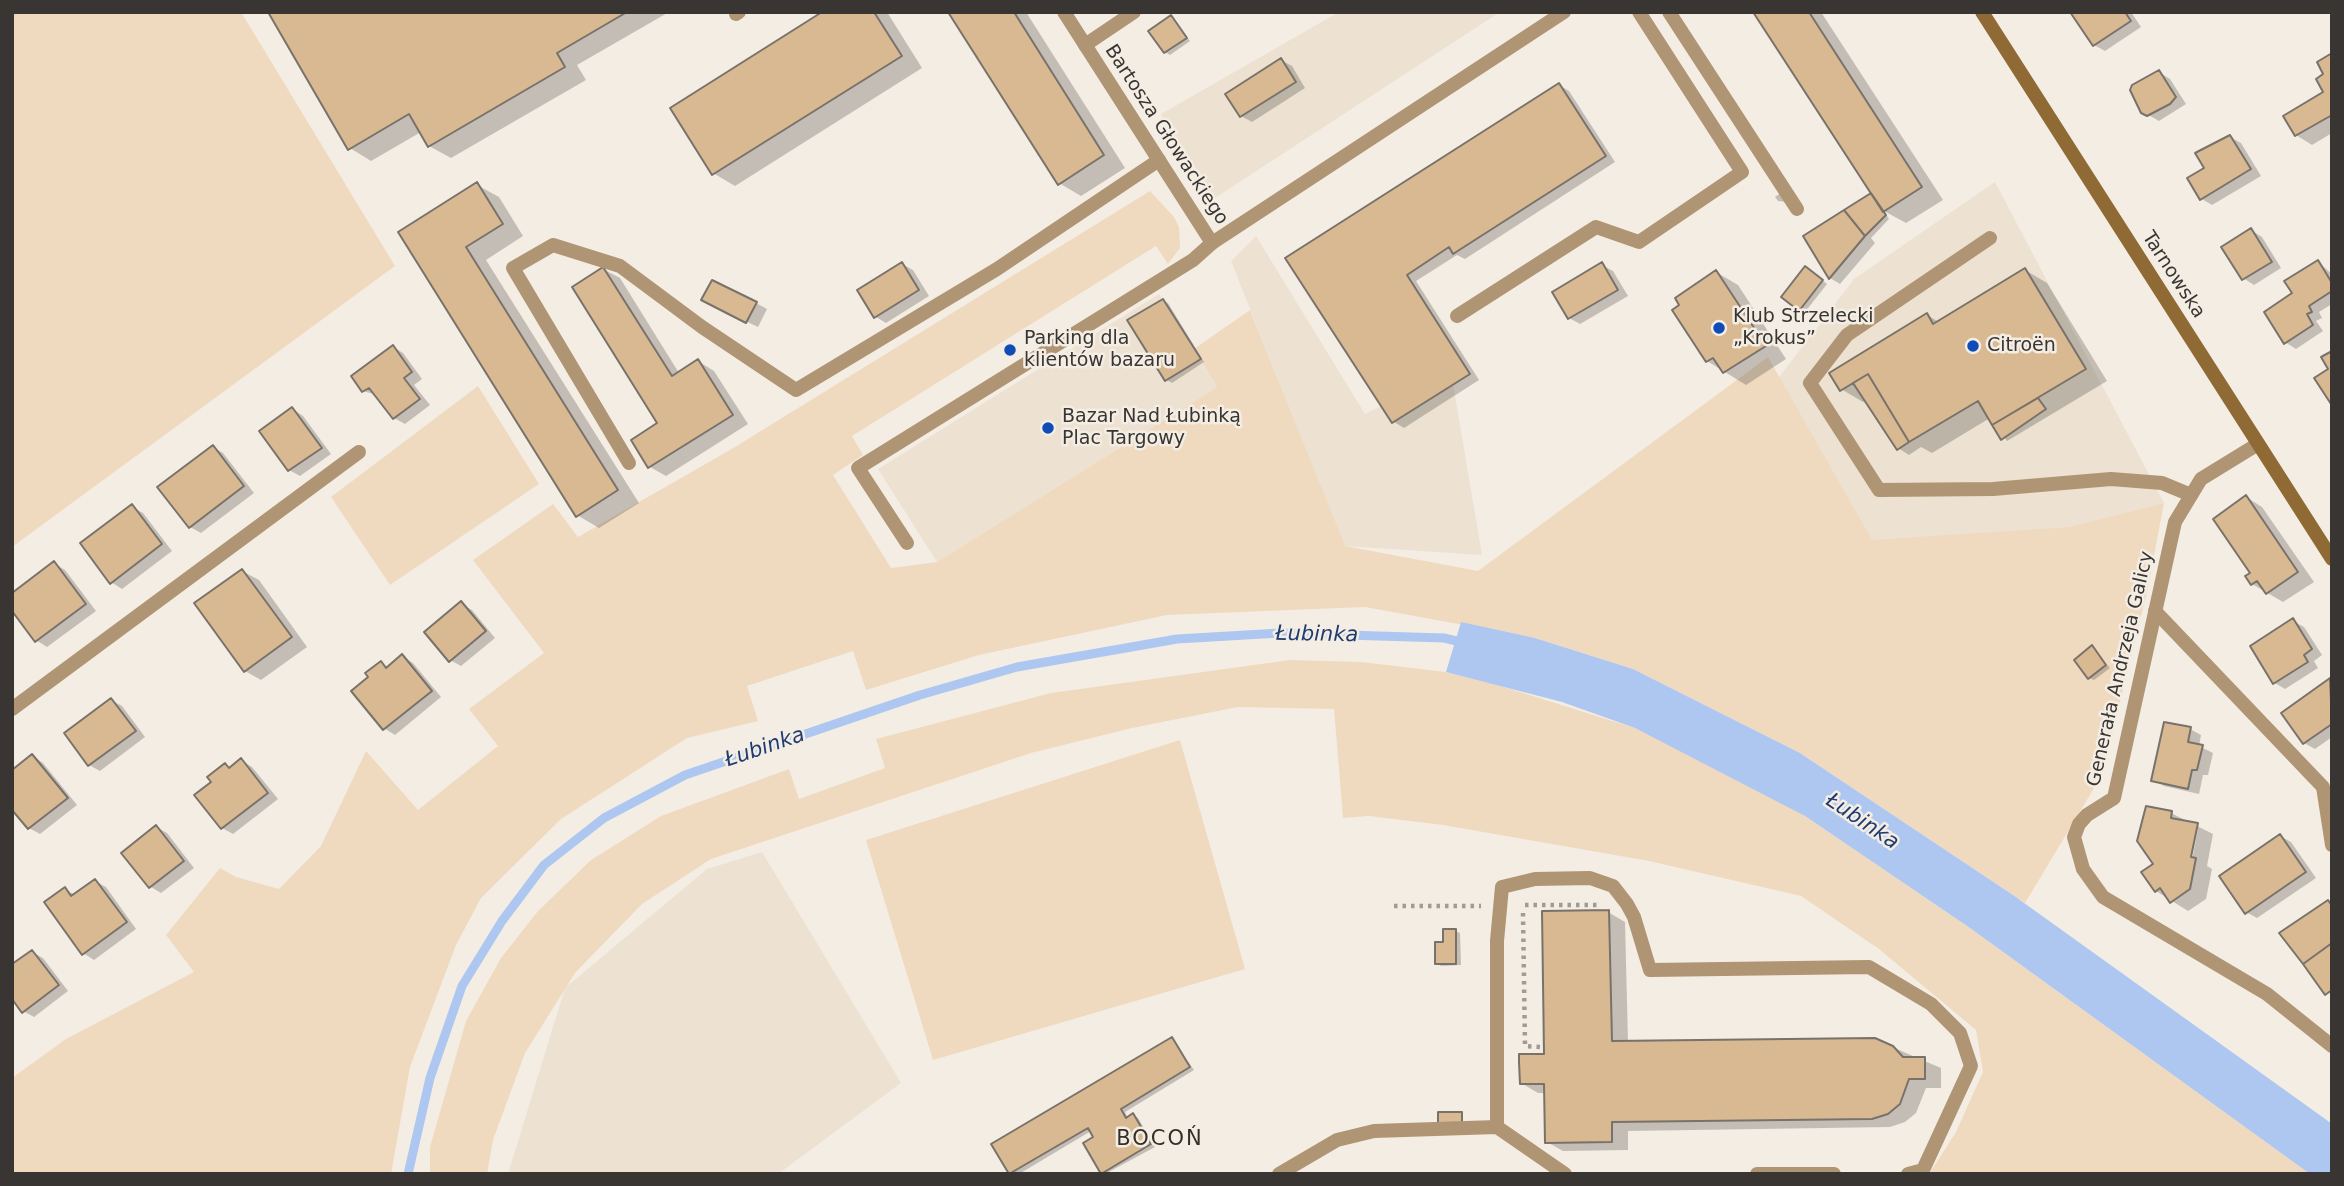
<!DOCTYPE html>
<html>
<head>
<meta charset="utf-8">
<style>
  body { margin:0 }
  #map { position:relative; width:2344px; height:1186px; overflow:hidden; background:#f4ede4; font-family:"DejaVu Sans",sans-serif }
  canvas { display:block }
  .frame { position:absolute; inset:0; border:14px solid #383532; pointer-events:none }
</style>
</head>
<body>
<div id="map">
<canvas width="2344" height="1186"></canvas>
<div class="frame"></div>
</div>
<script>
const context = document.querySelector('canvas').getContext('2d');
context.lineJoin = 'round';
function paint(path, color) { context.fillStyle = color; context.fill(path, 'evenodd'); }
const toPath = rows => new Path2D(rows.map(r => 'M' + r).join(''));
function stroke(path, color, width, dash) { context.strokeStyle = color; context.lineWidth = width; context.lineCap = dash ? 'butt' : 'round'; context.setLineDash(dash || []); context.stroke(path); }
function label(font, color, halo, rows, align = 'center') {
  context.font = font + ' "DejaVu Sans",sans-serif'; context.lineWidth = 5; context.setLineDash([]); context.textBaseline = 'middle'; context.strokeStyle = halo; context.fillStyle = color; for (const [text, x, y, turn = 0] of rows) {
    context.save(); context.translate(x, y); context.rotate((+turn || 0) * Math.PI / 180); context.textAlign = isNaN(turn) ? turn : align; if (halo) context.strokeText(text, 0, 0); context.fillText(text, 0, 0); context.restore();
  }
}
const built = toPath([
  [1339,12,1500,12,1215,198,1161,114],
  [1995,182,2164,503,2068,527,1871,541,1777,380,1854,279],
  [1256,236,1365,414,1451,372,1482,555,1344,546,1231,261],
  [1159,294,1217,387,937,562,878,469],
  [762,852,901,1083,778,1174,508,1174,565,988,707,869]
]);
const green = toPath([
  [12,12,241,12,395,266,12,547],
  [1150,191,1174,217,1179,227,1180,248,1168,264,1156,246,852,436,863,455,833,475,891,568,937,562,1217,387,1194,349,1250,310,1345,546,1478,571,1768,357,1872,540,2068,527,2164,503,2147,592,2102,775,2025,903,1800,753,1633,669,1535,638,1365,607,1167,615,979,655,866,690,853,651,747,686,758,721,687,738,561,819,481,898,456,945,410,1067,391,1174,12,1174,12,1078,66,1039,194,972,166,935,220,868,236,877,279,889,321,846,366,751,418,810,498,746,469,709,544,653,473,560,553,504,578,537,730,450],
  [478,386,539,484,390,585,331,497],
  [1290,660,1361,662,1446,672,1491,683,1635,728,1706,762,1805,816,1970,928,2310,1174,1929,1174,1956,1132,1983,1072,1976,1030,1879,949,1801,896,1649,861,1443,825,1369,816,1343,818,1334,709,1238,707,1132,728,1031,753,711,859,642,904,575,973,525,1053,493,1140,487,1174,430,1174,430,1147,466,1021,501,958,538,911,591,860,661,816,789,769,799,799,885,768,876,739,1051,693],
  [1180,740,1245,969,933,1060,866,840]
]);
const water = toPath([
  [1461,622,1535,638,1633,669,1800,753,2013,895,2328,1121,2332,1124,2332,1174,2310,1174,1970,928,1805,816,1635,728,1562,702,1446,672]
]);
const shadow = toPath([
  [270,12,669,12,577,65,586,80,451,158,429,146,421,132,371,161,350,148],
  [826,12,887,12,922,68,735,186,713,173],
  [950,12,1026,12,1125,168,1081,196,1059,183],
  [1756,12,1821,12,1943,200,1906,223,1884,211,1889,219,1871,238,1875,243,1840,284,1830,278,1805,237,1876,198],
  [2072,12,2131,12,2141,27,2105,51,2094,45],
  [1171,17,1190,41,1170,55,1165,52],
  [2332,55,2332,133,2312,145,2296,135,2326,92,2326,74],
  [1281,60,1292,66,1305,88,1252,122,1241,116],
  [2159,72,2170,79,2186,104,2159,121,2143,112],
  [1559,85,1569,91,1615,162,1465,259,1457,255,1416,281,1479,380,1404,428,1394,422,1288,258],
  [2230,137,2241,143,2261,176,2212,205,2202,199,2206,168],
  [477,185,499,197,523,236,486,260,639,503,599,528,577,515,401,233],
  [1779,194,1787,202,1778,201,1775,197],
  [2251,230,2262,237,2281,268,2254,285,2243,278],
  [2318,262,2332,274,2332,304,2319,312,2322,318,2316,321,2323,331,2296,349,2285,342,2294,294],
  [902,264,913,270,929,296,886,323,876,317],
  [1602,265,1613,271,1628,296,1580,324,1569,318],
  [603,269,620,278,679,373,698,361,714,371,748,424,666,476,650,467,660,423],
  [2025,270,2047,283,2107,381,2007,441,1990,418,1932,453,1921,447,1909,455,1898,448,1866,400,1863,402,1841,389,1927,315,1939,322],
  [1810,271,1827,284,1805,312,1784,297],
  [1716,272,1738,285,1786,359,1746,385,1707,361],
  [1163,301,1168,303,1204,362,1172,383,1167,380,1130,321],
  [756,303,767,309,758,327,714,306],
  [393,347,403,353,422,379,414,385,430,405,405,424,394,418,377,395,363,391],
  [293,409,303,416,331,454,300,476,289,470,262,432],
  [213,447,223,453,254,493,201,533,190,527],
  [2246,497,2262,507,2314,582,2283,602,2252,584,2248,576,2252,573],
  [132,507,143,513,172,551,122,589,111,582],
  [55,564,65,570,96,611,47,647,36,640],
  [242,571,259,580,307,647,261,680,245,671],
  [461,604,472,610,495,638,461,666,450,660],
  [2293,621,2304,627,2322,655,2314,661,2318,668,2285,689,2275,683],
  [2092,648,2110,668,2094,680,2089,678],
  [402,656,413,663,441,697,395,735,384,728,371,678,381,663,389,668],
  [2330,680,2332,737,2315,749,2304,743],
  [111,700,122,706,145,737,100,771,89,765],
  [2190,729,2201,735,2199,746,2213,753,2208,775,2203,775,2199,794,2164,786,2153,780],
  [33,756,43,763,77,805,40,834,29,828],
  [241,760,252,767,278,799,233,834,222,828,213,782,225,765,231,769],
  [2171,813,2213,834,2207,866,2212,869,2206,899,2188,911,2156,891],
  [2195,828,2198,828,2191,866,2187,865],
  [156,827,167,833,194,868,161,893,151,887,123,853],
  [2280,836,2291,842,2316,878,2257,918,2246,912],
  [95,881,106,887,136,929,94,960,83,953,65,889,75,895],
  [1608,912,1625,922,1628,1042,1892,1047,1941,1068,1941,1088,1926,1088,1916,1113,1905,1122,1890,1127,1628,1131,1628,1150,1563,1151,1547,1142,1546,1093,1538,1093,1521,1083,1546,1056],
  [1455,931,1460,933,1461,965,1441,966,1437,963],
  [32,952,43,958,68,991,34,1017,23,1011],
  [1172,1039,1194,1070,1125,1112,1128,1118,1133,1115,1138,1118,1155,1147,1105,1174,1091,1131,1019,1174,1010,1173]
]);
const stream = toPath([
  [408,1174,430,1078,462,986,502,921,544,865,604,818,685,775,920,695,1017,667,1177,639,1280,633,1444,638,1465,643]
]);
const building = toPath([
  [268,12,627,12,557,53,565,67,428,147,409,114,348,150,268,12],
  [822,12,874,12,902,56,712,175,670,108,822,12],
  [948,12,1014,12,1104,155,1058,185,948,12],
  [1753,12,1809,12,1922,187,1883,212,1753,12],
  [2070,12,2125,12,2131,21,2093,46,2070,12],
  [1171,15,1187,38,1164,53,1148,31,1171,15],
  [2332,53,2332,115,2295,136,2283,116,2323,92,2316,79,2323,74,2317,62,2332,53],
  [1281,58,1296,82,1240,117,1225,94,1281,58],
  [2159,70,2176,97,2170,104,2147,116,2141,113,2130,90,2132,85,2159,70],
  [1559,83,1606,156,1453,254,1449,247,1407,275,1470,374,1392,423,1285,258,1559,83],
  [2230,135,2251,169,2200,200,2187,178,2204,168,2195,153,2230,135],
  [477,182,503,224,466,247,618,490,576,517,398,232,477,182],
  [1871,193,1886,215,1865,236,1844,210,1871,193],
  [1844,210,1865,236,1829,279,1803,236,1844,210],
  [2251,228,2272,262,2242,280,2221,247,2251,228],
  [2318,260,2332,283,2332,291,2309,306,2312,312,2307,314,2313,325,2284,344,2264,312,2292,293,2284,281,2318,260],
  [902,262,919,290,874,318,857,290,902,262],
  [1602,262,1618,290,1568,319,1552,292,1602,262],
  [1805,266,1823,280,1799,311,1781,297,1805,266],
  [603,267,672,376,698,359,733,415,648,468,631,440,657,423,572,287,603,267],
  [2025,268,2086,369,1992,425,1978,401,1909,442,1868,374,1840,391,1829,373,1927,313,1933,324,2025,268],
  [1716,270,1766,346,1723,373,1713,358,1706,362,1672,310,1679,305,1675,298,1716,270],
  [712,280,757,302,746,323,701,300,712,280],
  [1163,299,1201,359,1165,381,1127,320,1163,299],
  [393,345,412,372,404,378,420,399,393,419,369,388,362,392,351,376,393,345],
  [2332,351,2332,404,2331,404,2314,378,2328,369,2321,357,2332,351],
  [1868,374,1909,442,1897,450,1853,383,1868,374],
  [2038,398,2046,409,2001,440,1992,425,2038,398],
  [292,407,322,448,288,471,259,431,292,407],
  [213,445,244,486,189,528,157,487,213,445],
  [2246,495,2298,572,2266,594,2257,581,2251,585,2245,576,2250,573,2213,519,2246,495],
  [132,504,162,544,110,584,80,543,132,504],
  [54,561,86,604,35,642,12,611,12,593,54,561],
  [242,569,292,637,244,672,194,603,242,569],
  [461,601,486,631,449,662,424,632,461,601],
  [2293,618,2312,649,2304,655,2308,662,2273,684,2250,646,2293,618],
  [2092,645,2106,665,2088,679,2074,660,2092,645],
  [402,654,432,691,383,730,351,691,368,677,365,673,381,661,386,668,402,654],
  [2330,678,2332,724,2303,744,2281,713,2330,678],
  [111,698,136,731,88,766,64,733,111,698],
  [2164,722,2191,727,2188,742,2203,745,2197,770,2192,770,2188,789,2151,781,2164,722],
  [32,754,68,798,28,829,12,810,12,770,32,754],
  [241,758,268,793,221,829,194,795,211,782,207,777,225,763,229,768,241,758],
  [2146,806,2172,811,2171,818,2198,823,2191,857,2196,858,2190,889,2170,903,2160,888,2155,892,2141,872,2153,864,2137,841,2146,806],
  [156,825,184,861,149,888,121,853,156,825],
  [2280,834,2306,872,2245,914,2219,876,2280,834],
  [95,879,127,922,82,955,44,902,65,887,71,896,95,879],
  [2328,900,2332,906,2332,943,2303,964,2279,933,2328,900],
  [1609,910,1612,1041,1875,1038,1893,1046,1903,1057,1925,1057,1925,1079,1909,1079,1900,1104,1888,1114,1872,1119,1612,1122,1612,1142,1545,1143,1544,1084,1520,1084,1519,1062,1519,1054,1544,1054,1542,911,1609,910],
  [1443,929,1456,929,1456,964,1435,964,1435,942,1443,942,1443,929],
  [2332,943,2332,990,2325,995,2303,964,2332,943],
  [32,950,59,985,22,1013,12,999,12,964,32,950],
  [1172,1037,1190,1067,1121,1109,1126,1118,1133,1113,1151,1144,1101,1174,1083,1143,1093,1137,1088,1128,1009,1174,991,1144,1172,1037],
  [1438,1112,1462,1112,1462,1125,1438,1125,1438,1112]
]);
const path = toPath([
  [1525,905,1597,905],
  [1394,906,1481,906],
  [1523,913,1525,1046,1541,1047]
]);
const lane = toPath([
  [1669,12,1797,209],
  [736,14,739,12],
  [1085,45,1134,12],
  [1990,238,1847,335,1810,383,1879,490,1993,489,2111,479,2162,483,2191,495],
  [1457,316,1596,227,1639,242,1742,172,1639,12],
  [629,463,513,268,553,245,620,266,702,327,796,390,997,269,1159,160],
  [907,543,858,468,1193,260,1212,243],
  [2155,611,2323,787,2332,845],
  [12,709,359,452],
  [1497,1127,1497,941,1502,887,1535,879,1590,878,1613,886,1627,904,1634,917,1650,970,1869,967,1931,1004,1960,1033,1971,1066,1923,1170,1908,1174],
  [1279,1174,1337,1140,1374,1131,1497,1127,1565,1174],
  [1757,1174,1834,1174]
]);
const street = toPath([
  [1064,12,1212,243,1564,12],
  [2258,444,2201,479,2175,522,2114,798,2087,815,2079,824,2074,837,2083,869,2103,897,2267,994,2332,1046]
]);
const secondary = toPath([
  [1982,12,2332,559]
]);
const markers = [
  [1719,328,7,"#104cb8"],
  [1973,346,7,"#104cb8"],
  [1010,350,7,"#104cb8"],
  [1048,428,7,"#104cb8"]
];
const streetNames = [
  ["Bartosza Głowackiego",1166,135,57],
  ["Tarnowska",2173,275,57],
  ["Generała Andrzeja Galicy",2121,669,-77]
];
const poiNames = [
  ["Klub Strzelecki",1733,317],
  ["„Krokus”",1733,339],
  ["Parking dla",1024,339],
  ["klientów bazaru",1024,361],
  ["Citroën",1987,346],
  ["Bazar Nad Łubinką",1062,417],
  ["Plac Targowy",1062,439]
];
const waterNames = [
  ["Łubinka",1317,635,1],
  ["Łubinka",765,748,-19],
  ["Łubinka",1862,822,34]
];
const neighbourhoodNames = [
  ["BOCOŃ",1160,1140]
];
paint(built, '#ede1d2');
paint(green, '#efdac0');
paint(water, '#aec7f1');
paint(shadow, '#0003');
stroke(stream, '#aec7f1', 9);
paint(building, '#d9b991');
stroke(building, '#78726a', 2);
stroke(path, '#a19b95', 4.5, [3.5, 5]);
stroke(lane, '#af9573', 14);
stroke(street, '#af9573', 14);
stroke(secondary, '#906a35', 14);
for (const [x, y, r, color] of markers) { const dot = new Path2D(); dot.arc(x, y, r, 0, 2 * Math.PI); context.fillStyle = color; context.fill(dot); stroke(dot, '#f4ede4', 2.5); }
label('19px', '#383532', '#f4ede4', streetNames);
label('19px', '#383532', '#f4ede4', poiNames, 'left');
label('italic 21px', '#203c70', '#f4ede4', waterNames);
context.letterSpacing = '2px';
label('21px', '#342f28', '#f4ede4', neighbourhoodNames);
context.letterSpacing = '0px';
</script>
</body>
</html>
